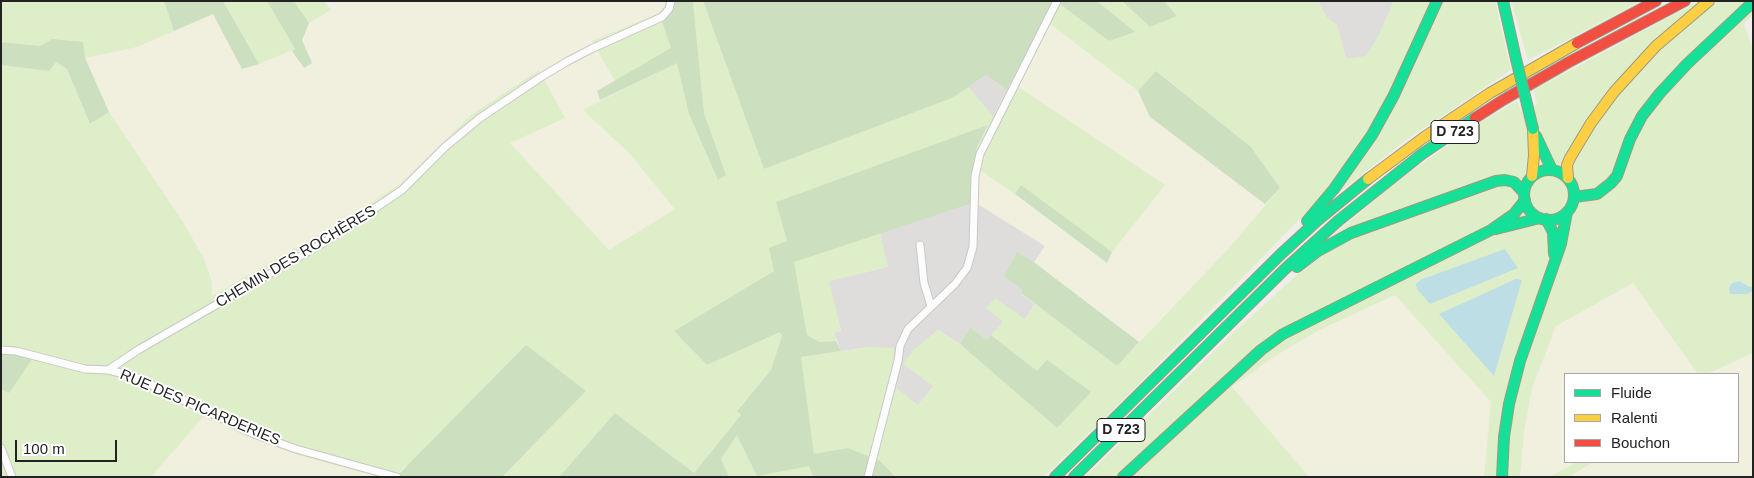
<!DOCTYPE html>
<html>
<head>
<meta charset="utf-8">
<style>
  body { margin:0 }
  #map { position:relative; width:1754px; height:478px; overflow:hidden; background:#f0edea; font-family:Arial,sans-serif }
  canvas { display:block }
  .frame { position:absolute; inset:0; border:2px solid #222; pointer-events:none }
  .legend { position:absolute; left:1564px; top:373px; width:175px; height:90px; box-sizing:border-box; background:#fff; border:1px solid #a7a7a7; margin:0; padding:6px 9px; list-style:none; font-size:15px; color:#222 }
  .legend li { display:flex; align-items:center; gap:10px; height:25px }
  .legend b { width:25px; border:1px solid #a7a7a7 }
  .scale { position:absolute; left:15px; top:440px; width:102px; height:22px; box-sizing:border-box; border:2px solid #222; border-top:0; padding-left:6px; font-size:15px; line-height:18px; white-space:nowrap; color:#222; -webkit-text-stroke:4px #fff; paint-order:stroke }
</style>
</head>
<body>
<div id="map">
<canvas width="1754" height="478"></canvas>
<div class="frame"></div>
<ul class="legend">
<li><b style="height:6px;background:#16e098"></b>Fluide</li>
<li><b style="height:6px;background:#ffcf43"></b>Ralenti</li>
<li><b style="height:6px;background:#f24e42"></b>Bouchon</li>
</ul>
<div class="scale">100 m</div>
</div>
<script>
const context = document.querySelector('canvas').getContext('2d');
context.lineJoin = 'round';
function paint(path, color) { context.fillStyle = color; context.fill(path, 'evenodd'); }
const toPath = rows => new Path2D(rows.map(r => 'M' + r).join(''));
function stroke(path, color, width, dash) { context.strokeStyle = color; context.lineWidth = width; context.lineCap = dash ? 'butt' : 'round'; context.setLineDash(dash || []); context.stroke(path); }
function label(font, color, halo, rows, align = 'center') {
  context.font = font + ' Arial,sans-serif'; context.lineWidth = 4; context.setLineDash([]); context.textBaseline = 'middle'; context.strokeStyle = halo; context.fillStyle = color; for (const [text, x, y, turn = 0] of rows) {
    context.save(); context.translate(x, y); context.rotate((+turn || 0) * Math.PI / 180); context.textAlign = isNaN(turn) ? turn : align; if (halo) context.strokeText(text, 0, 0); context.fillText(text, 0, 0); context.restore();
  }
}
const residential = toPath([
  [1318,1,1394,1,1379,35,1366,57,1346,59,1337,25,1326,17],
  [986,75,1007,90,993,117,968,87],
  [970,199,1045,246,1034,263,1017,253,1023,290,1021,294,1035,304,1025,319,1003,322,987,340,970,327,960,344,938,330,934,386,917,406,889,382,893,365,871,347,841,351,834,333,841,331,828,281,887,267,880,233,970,204]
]);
const farmland = toPath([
  [340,1,666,1,665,7,659,13,592,41,615,81,597,91,600,100,583,110,630,154,675,209,609,250,510,143,539,70,471,115,400,184,359,211,212,296,212,282,204,259,183,222,109,112,85,58,137,47,213,14,242,69,259,64,292,51,304,68,312,63,301,40,309,23,331,10],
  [1044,19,1138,91,1150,117,1265,204,1230,247,1139,342,1034,263,1045,246,970,199,974,166,1015,194,1107,263,1112,252,1164,185,1011,82],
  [1634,283,1698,374,1565,374,1565,462,1576,462,1549,477,1520,477,1524,432,1532,388,1556,326],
  [1395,295,1491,402,1484,477,1309,477,1232,387,1272,358,1317,331],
  [1753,353,1753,477,1569,477,1593,462,1738,462,1738,374,1707,374],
  [204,415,246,436,301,456,379,477,151,477]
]);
const grass = toPath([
  [1,1,164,1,174,31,137,47,85,58,52,39,40,46,1,42],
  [223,1,267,1,295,49,259,64],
  [294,1,324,1,331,10,309,23],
  [696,1,703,1,764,169,952,98,968,87,993,116,1011,82,1165,185,1112,252,1021,185,1015,194,974,166,977,147,988,126,776,202,787,241,774,271,674,331,707,365,780,332,782,336,771,370,737,410,741,415,694,473,615,413,559,477,502,477,586,391,404,467,396,477,379,477,301,456,246,436,204,416,151,477,1,477,1,389,10,393,1,353,1,65,48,71,56,62,67,69,90,124,109,112,183,222,204,259,212,282,212,296,359,211,400,184,471,115,539,70,565,118,510,143,609,250,675,209,630,154,583,110,677,62,689,114,718,179,726,175,704,113,693,2],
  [1056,1,1109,41,1134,32,1097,1,1122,1,1150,27,1176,16,1164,1,1318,1,1326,17,1337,25,1346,59,1366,56,1379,35,1394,1,1495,1,1511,70,1403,142,1331,199,1316,202,1135,388,1044,477,896,477,880,461,814,454,801,357,871,347,894,348,893,365,889,382,918,405,933,386,903,364,914,349,938,330,960,344,1057,428,1037,371,991,335,1003,322,986,308,995,298,1025,319,1035,304,1117,366,1230,247,1280,188,1251,147,1157,71,1138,91,1044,19],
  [1511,1,1641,1,1528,60],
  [1699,1,1708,8,1719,1,1753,1,1753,15,1744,23,1753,50,1753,353,1707,374,1698,374,1633,283,1556,326,1532,388,1524,432,1520,477,1484,477,1491,402,1395,295,1317,331,1272,358,1232,387,1309,477,1085,477,1233,333,1297,275,1332,249,1329,239,1395,183,1481,122,1517,101,1522,113,1537,104,1534,90],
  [659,13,672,48,615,81,592,41],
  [880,233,888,267,829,281,841,331,834,333,836,341,819,342,807,335,793,262],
  [737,435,809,466,813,477,729,477,721,459],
  [1577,462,1593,462,1569,477,1549,477]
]);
const forest = toPath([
  [164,1,223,1,259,64,242,69,213,14,174,31],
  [267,1,294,1,309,23,302,40,312,63,304,68,292,51,295,49],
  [666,1,696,1,693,2,704,113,726,175,718,180,689,114,677,63,600,100,597,91,671,48,659,13,665,7],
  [703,1,1054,1,1007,90,986,75,952,98,764,169],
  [1056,1,1097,1,1135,32,1109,41],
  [1122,1,1164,1,1177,16,1150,27],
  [52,39,83,42,85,58,109,112,90,124,67,69,56,62,49,71,1,65,1,42,40,46],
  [1156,71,1251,147,1280,188,1265,204,1150,117,1138,91],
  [988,125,977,147,970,204,794,262,807,335,819,342,836,341,841,351,801,357,814,454,848,448,880,461,896,477,813,477,809,466,757,476,737,435,721,459,729,477,559,477,615,413,694,473,741,415,737,411,771,370,782,336,780,332,707,365,674,331,774,271,769,248,787,241,776,202],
  [1021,185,1112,252,1107,263,1015,194],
  [1017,252,1035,263,1139,342,1117,366,1021,293,1023,290,1004,276],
  [970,327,987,340,991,335,1037,371,1047,360,1091,392,1057,428,960,344],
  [526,345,586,391,502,477,396,477],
  [1,353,14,353,32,359,9,393,1,389]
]);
const water = toPath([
  [1505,249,1518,268,1430,304,1417,289,1416,284,1420,280],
  [1516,279,1522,280,1494,376,1439,314],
  [1740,281,1747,286,1752,287,1753,291,1747,294,1730,294,1729,288,1732,283]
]);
const street = toPath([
  [920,245,924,283,931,306],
  [1,350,16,351,85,369,108,370,133,376,254,434,296,449,397,477],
  [108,370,138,350,328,240,402,190,445,147,480,118,541,77,568,61,591,49,662,17,669,9,671,1],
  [1,448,12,477],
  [868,477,898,361,900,346,908,329,955,284,967,268,973,247,975,176,980,154,1057,1]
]);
const fast = toPath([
  [1503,1,1516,59],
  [1536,136,1552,170],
  '1524 195a25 25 0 1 1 50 0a25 25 0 1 1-50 0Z',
  [1574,197,1597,194,1611,183,1617,176,1630,139,1642,116,1660,93,1687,64,1753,2],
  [1546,219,1553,232,1554,254],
  [1307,221,1334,189,1372,135,1394,95,1437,1],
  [1496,229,1540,218],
  [1297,267,1318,251,1351,233,1496,181,1505,180,1514,182,1524,193],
  [1055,477,1281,254,1318,220,1368,179],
  [1074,477,1285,269,1338,221,1422,154,1475,118],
  [1123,477,1261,350,1283,334,1491,230,1514,214,1525,200],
  [1502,477,1504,437,1509,404,1520,361,1561,244,1567,212]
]);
const slow = toPath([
  [1532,176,1534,155,1533,129],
  [1568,178,1567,165,1570,158,1591,123,1614,92,1656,46,1709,1],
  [1368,179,1423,138,1490,93,1577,43]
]);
const jam = toPath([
  [1577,43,1656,1],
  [1475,118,1503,100,1569,62,1685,1]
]);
const fastBridge = toPath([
  [1516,59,1533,129]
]);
const shields = [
  [1455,132,48],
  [1121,430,48]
];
const shieldNames = [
  ["D 723",1455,132],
  ["D 723",1121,430]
];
const streetNames = [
  ["CHEMIN DES ROCHÈRES",296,257,-31],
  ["RUE DES PICARDERIES",200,408,23]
];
paint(residential, '#dfdddc');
paint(farmland, '#f1efdd');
paint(grass, '#deeec8');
paint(forest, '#ccdfbf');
paint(water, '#bddee4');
stroke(street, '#c9c8c6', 9);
stroke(fast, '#9b9b80', 12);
stroke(slow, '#9b9b80', 12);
stroke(jam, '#9b9b80', 12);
stroke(street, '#fdfcfc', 7);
stroke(fast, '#16e098', 10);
stroke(slow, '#ffcf43', 10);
stroke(jam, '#f24e42', 10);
stroke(fastBridge, '#9b9b80', 12, []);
stroke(fastBridge, '#16e098', 10);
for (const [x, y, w] of shields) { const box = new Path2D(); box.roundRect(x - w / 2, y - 11.5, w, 23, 4); context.fillStyle = '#fff'; context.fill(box); stroke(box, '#222', 1); }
label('bold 14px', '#222', null, shieldNames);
label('15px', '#222', '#fff', streetNames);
</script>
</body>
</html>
